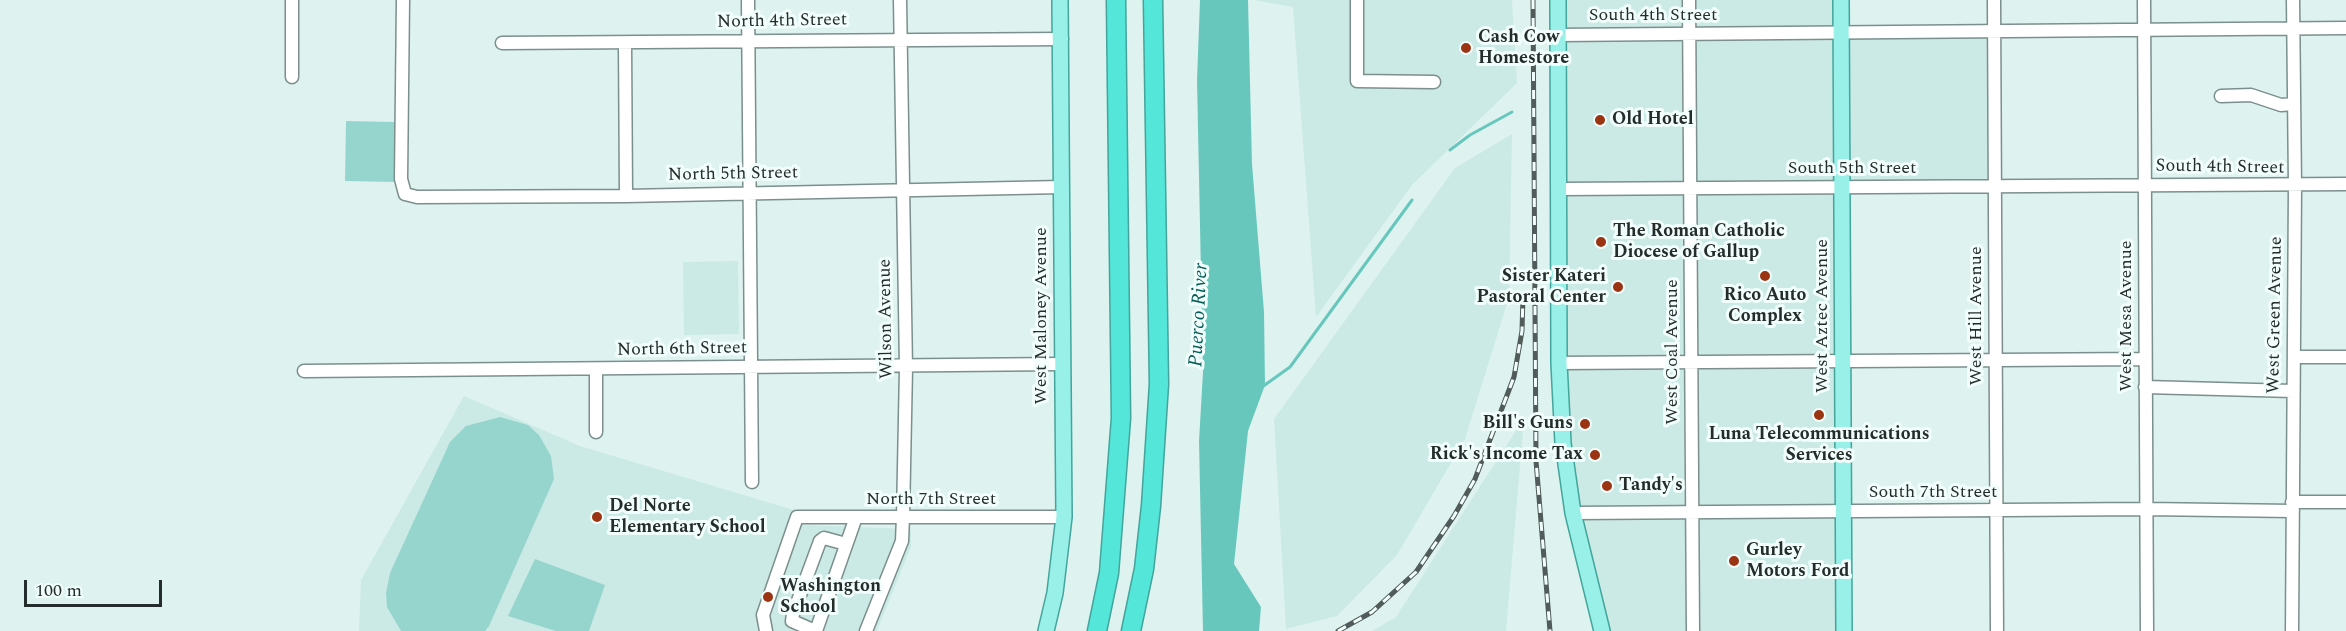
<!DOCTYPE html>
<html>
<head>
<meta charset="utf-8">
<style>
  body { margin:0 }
  #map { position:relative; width:2346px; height:631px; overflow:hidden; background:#def3f0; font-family:Spectral,serif }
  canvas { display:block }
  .scale { position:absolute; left:24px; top:580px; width:138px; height:27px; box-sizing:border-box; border:3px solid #252d2c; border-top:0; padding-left:8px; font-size:18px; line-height:21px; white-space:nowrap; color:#252d2c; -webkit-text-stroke:4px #f1fefc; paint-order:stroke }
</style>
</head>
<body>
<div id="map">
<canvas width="2346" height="631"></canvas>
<div class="scale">100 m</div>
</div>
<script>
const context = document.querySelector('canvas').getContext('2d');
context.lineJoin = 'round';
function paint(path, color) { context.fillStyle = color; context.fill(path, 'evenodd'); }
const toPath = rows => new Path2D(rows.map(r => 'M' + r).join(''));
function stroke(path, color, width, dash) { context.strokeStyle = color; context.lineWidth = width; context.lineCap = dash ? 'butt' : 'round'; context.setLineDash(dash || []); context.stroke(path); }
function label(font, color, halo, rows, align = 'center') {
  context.font = font + ' Spectral,serif'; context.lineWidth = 6; context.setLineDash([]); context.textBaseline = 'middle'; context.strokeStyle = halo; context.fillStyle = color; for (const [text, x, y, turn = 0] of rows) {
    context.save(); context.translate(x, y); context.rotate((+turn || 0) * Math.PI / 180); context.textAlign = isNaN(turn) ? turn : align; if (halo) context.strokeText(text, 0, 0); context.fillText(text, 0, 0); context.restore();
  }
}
const built = toPath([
  [1254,0,1512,0,1517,83,1412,185,1316,317,1293,7],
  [1558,0,1841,0,1841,33,1994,32,1995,186,1842,187,1844,631,1602,631,1563,443],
  [1512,134,1509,297,1465,439,1397,555,1337,616,1286,629,1274,419,1455,168],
  [738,261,739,334,684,335,683,262],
  [464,396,580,446,794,510,804,525,911,529,911,547,877,631,359,631,361,580],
  [1524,418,1506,631,1372,631,1396,617]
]);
const green = toPath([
  [346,121,395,122,394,182,345,181],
  [500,417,528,425,539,435,551,456,554,479,489,626,485,631,401,631,387,607,386,593,390,573,450,442,466,426],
  [535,559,605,585,589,631,556,631,508,616]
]);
const water = toPath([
  [1200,0,1248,0,1252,164,1264,312,1265,385,1248,431,1234,564,1261,607,1259,631,1203,631,1199,441,1203,372,1197,80]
]);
const stream = toPath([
  [1450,150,1470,135,1512,112],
  [1262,387,1290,367,1412,200]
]);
const minor = toPath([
  [403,0,401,179,405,194,417,197,626,196,1062,187],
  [748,0,752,482],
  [1357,0,1357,81,1434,82],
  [1689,0,1693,631],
  [1994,0,1997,631],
  [2144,0,2147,631],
  [1558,35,2346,28],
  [502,43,1062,39],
  [625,43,626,196],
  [292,77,292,0],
  [2221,96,2251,95,2281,105,2294,104],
  [1559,189,2346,184],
  [2295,357,2346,357],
  [1559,363,2145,359],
  [596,369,596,432],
  [304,371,1061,364],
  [2145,387,2293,391],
  [2292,502,2346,502],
  [1573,513,2146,509,2293,511],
  [766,631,763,615,797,517,1064,517],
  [815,631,792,621,793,614,820,541,824,538,846,544],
  [816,631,856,517],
  [866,631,902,541,903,517,906,368,900,0],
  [2292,631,2295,186,2293,0]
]);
const major = toPath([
  [1558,0,1559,363,1563,443,1573,513,1602,631],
  [1841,0,1844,631],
  [1046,631,1055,593,1064,517,1060,0]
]);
const highway = toPath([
  [1097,631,1109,573,1121,418,1116,0],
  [1131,631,1144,569,1151,506,1159,384,1153,0]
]);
const rail = toPath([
  [1533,0,1536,461,1550,631],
  [1338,631,1372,612,1416,572,1454,516,1475,479,1514,377,1522,331,1523,296]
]);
const markers = [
  [1466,48,6,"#9b3413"],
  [1600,120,6,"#9b3413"],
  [1601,242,6,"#9b3413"],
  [1765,276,6,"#9b3413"],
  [1618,287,6,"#9b3413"],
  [1819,415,6,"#9b3413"],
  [1585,424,6,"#9b3413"],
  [1595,455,6,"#9b3413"],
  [1607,486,6,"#9b3413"],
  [597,517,6,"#9b3413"],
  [1734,561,6,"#9b3413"],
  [768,597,6,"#9b3413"]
];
const streetNames = [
  ["South 4th Street",1653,16],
  ["North 4th Street",782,22,-1],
  ["South 4th Street",2220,168,1],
  ["South 5th Street",1852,169],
  ["North 5th Street",733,175,-1],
  ["West Green Avenue",2276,315,-89],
  ["West Maloney Avenue",1042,316,-90],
  ["West Aztec Avenue",1823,316,-90],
  ["West Hill Avenue",1977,316,-90],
  ["West Mesa Avenue",2127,316,-90],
  ["Wilson Avenue",887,319,-91],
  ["North 6th Street",682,350,-1],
  ["West Coal Avenue",1673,352,-90],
  ["South 7th Street",1933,493],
  ["North 7th Street",931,500]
];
const poiNames = [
  ["Cash Cow",1478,38],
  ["Homestore",1478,59],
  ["Old Hotel",1612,120],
  ["The Roman Catholic",1613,232],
  ["Diocese of Gallup",1613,253],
  ["Sister Kateri",1606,277,"right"],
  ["Pastoral Center",1606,298,"right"],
  ["Rico Auto",1765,296,"center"],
  ["Complex",1765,317,"center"],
  ["Bill's Guns",1573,424,"right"],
  ["Luna Telecommunications",1819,435,"center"],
  ["Services",1819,456,"center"],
  ["Rick's Income Tax",1583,455,"right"],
  ["Tandy's",1619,486],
  ["Del Norte",609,507],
  ["Elementary School",609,528],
  ["Gurley",1746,551],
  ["Motors Ford",1746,572],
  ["Washington",780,587],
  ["School",780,608]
];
const waterNames = [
  ["Puerco River",1200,315,-87]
];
paint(built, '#cbe9e5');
paint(green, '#96d5ce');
paint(water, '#68c7bd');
stroke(stream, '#68c7bd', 3);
stroke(minor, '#7b8f8c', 15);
stroke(major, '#43a59c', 18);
stroke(highway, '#43a59c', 21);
stroke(minor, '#fff', 12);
stroke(major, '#98f0e8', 15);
stroke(highway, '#53e6d9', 18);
stroke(rail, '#505b5a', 5);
stroke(rail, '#f1fefc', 3, [9]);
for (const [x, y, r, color] of markers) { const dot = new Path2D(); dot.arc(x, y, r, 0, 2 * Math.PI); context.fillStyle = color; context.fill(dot); stroke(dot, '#f1fefc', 2); }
label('18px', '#252d2c', '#f1fefc', streetNames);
label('bold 18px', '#252d2c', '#f1fefc', poiNames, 'left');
label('italic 20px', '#055c56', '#f1fefc', waterNames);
</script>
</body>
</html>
